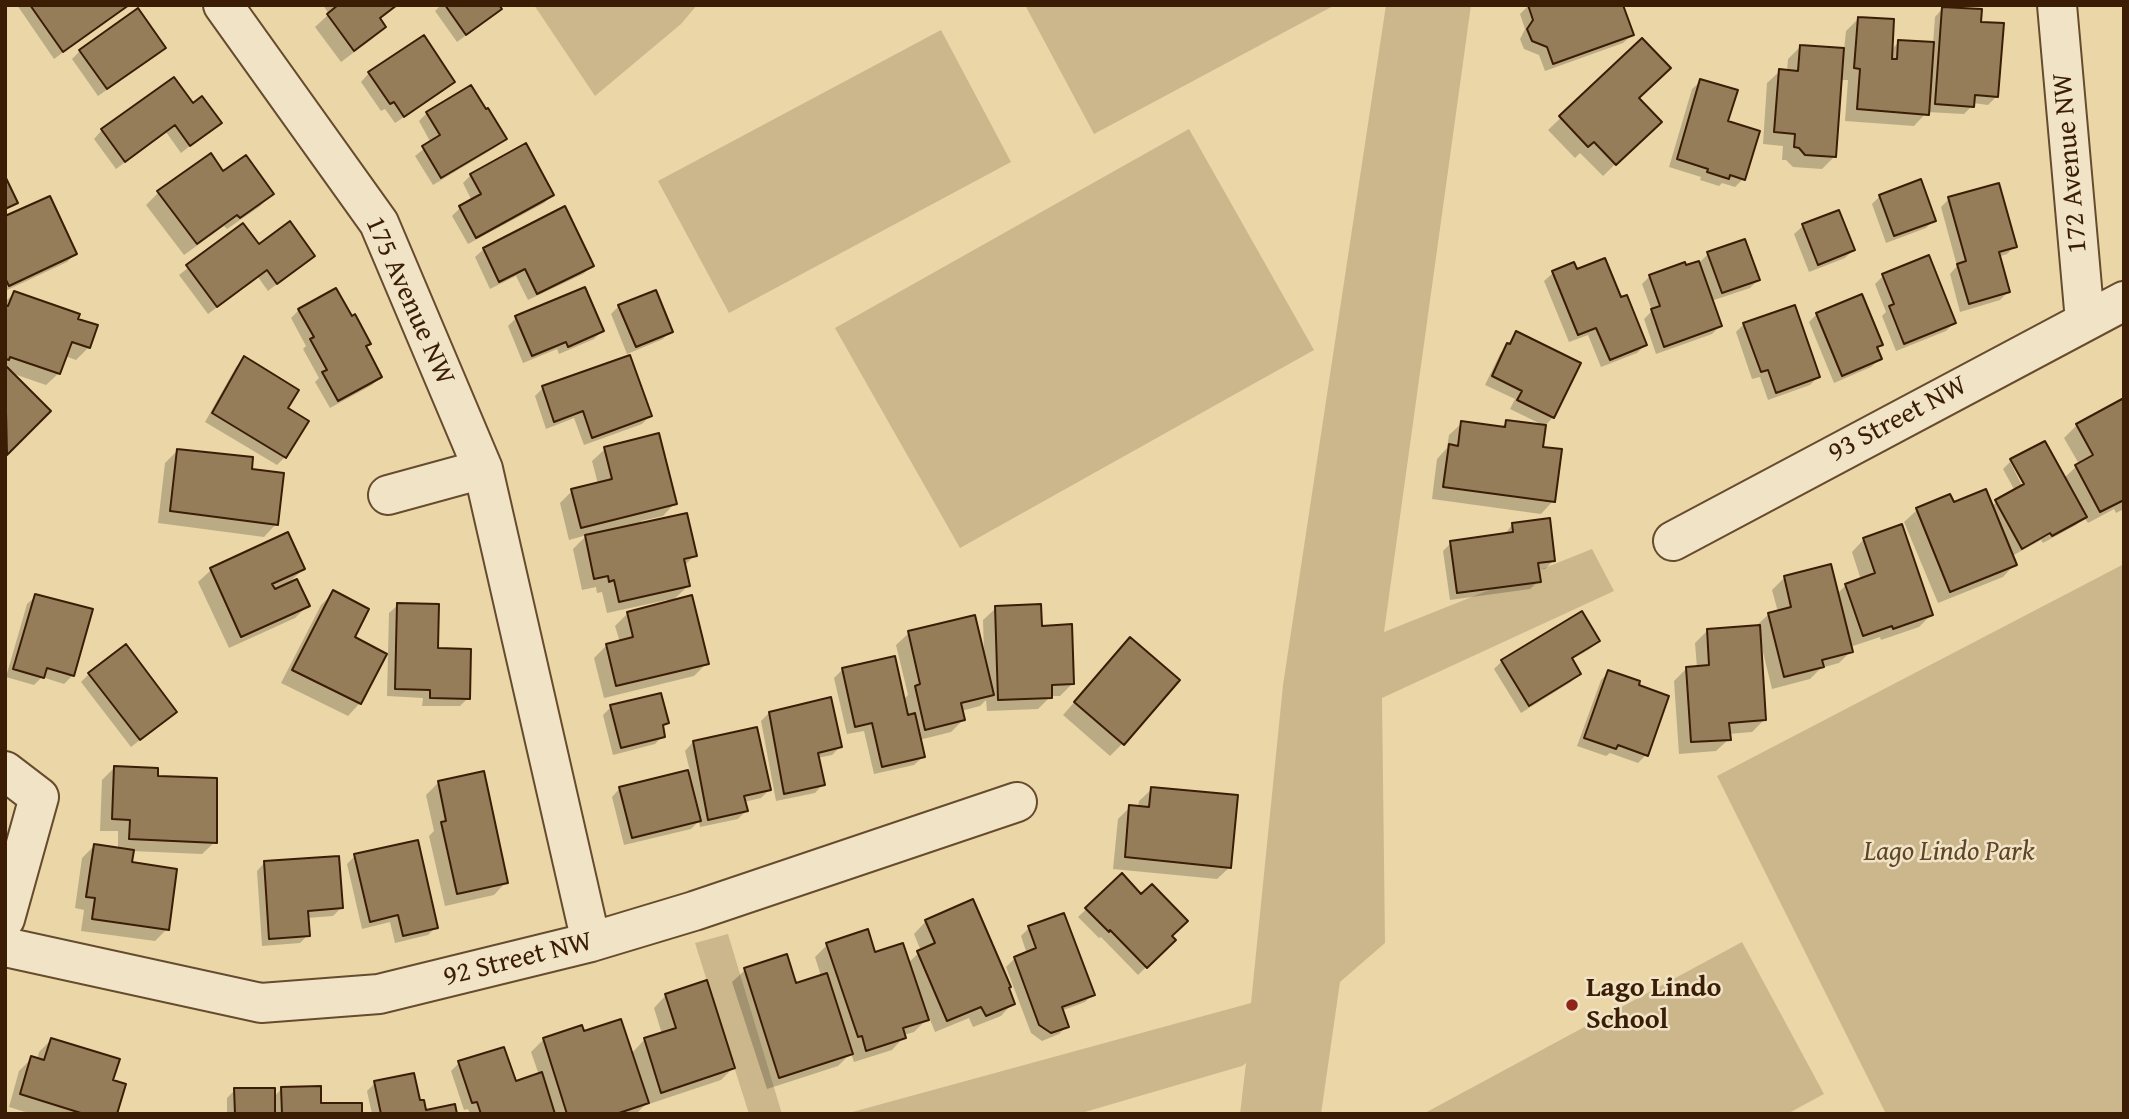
<!DOCTYPE html>
<html>
<head>
<meta charset="utf-8">
<style>
  body { margin:0 }
  #map { position:relative; width:2129px; height:1119px; overflow:hidden; background:#ead6a7; font-family:"Gentium Book Plus",serif }
  canvas { display:block }
  .frame { position:absolute; inset:0; border:7px solid #3b1d06; pointer-events:none }
</style>
</head>
<body>
<div id="map">
<canvas width="2129" height="1119"></canvas>
<div class="frame"></div>
</div>
<script>
const context = document.querySelector('canvas').getContext('2d');
context.lineJoin = 'round';
function paint(path, color) { context.fillStyle = color; context.fill(path, 'evenodd'); }
const toPath = rows => new Path2D(rows.map(r => 'M' + r).join(''));
function stroke(path, color, width, dash) { context.strokeStyle = color; context.lineWidth = width; context.lineCap = dash ? 'butt' : 'round'; context.setLineDash(dash || []); context.stroke(path); }
function label(font, color, halo, rows, align = 'center') {
  context.font = font + ' "Gentium Book Plus",serif'; context.lineWidth = 5; context.setLineDash([]); context.textBaseline = 'middle'; context.strokeStyle = halo; context.fillStyle = color; for (const [text, x, y, turn = 0] of rows) {
    context.save(); context.translate(x, y); context.rotate((+turn || 0) * Math.PI / 180); context.textAlign = isNaN(turn) ? turn : align; if (halo) context.strokeText(text, 0, 0); context.fillText(text, 0, 0); context.restore();
  }
}
const green = toPath([
  [534,5,697,5,681,24,595,96],
  [1025,5,1335,5,1094,134],
  [1386,5,1471,5,1384,632,1592,549,1614,591,1382,698,1385,943,1340,982,1321,1114,1240,1114,1246,1063,1242,1066,1078,1114,845,1114,1251,1003,1283,685],
  [941,30,1011,162,729,313,658,181],
  [1189,129,1314,350,960,548,835,328],
  [2124,564,2124,1114,1886,1114,1717,776],
  [728,934,782,1114,749,1114,695,943],
  [1742,942,1824,1094,1787,1114,1423,1114]
]);
const shadow = toPath([
  [17,5,128,5,54,59],
  [323,5,399,5,379,20,384,27,372,39,341,62,315,27,329,14],
  [441,5,497,5,500,9,491,17,457,42,435,11],
  [1528,6,1632,35,1623,43,1545,71,1539,55,1524,49,1520,39,1525,29,1520,14],
  [1943,8,1979,23,1997,96,1988,105,1973,103,1972,106,1964,114,1927,112,1914,126,1845,121,1848,80,1840,80,1835,156,1822,169,1793,167,1786,160,1782,160,1783,146,1763,144,1767,83,1780,71,1787,72,1788,59,1800,47,1844,50,1846,31,1858,19,1891,50,1899,42,1933,44,1935,17],
  [1642,40,1637,99,1659,122,1603,176,1580,153,1575,158,1548,130],
  [164,47,156,56,98,96,72,59,80,51],
  [369,73,453,82,445,90,395,123,385,109,381,111,361,82],
  [1701,81,1726,122,1743,179,1735,187,1722,183,1719,186,1700,180,1701,177,1669,167,1692,89],
  [193,105,219,123,181,153,166,132,116,169,94,139,102,130],
  [427,113,504,139,496,147,433,185,415,156,431,143,419,121],
  [223,173,272,194,259,207,227,229,224,226,184,255,146,205,158,193],
  [471,175,552,195,544,203,468,244,452,216,460,208,472,201,463,183],
  [1880,196,1934,220,1926,228,1886,243,1872,204],
  [1949,199,2015,246,2007,254,1998,257,2008,292,2000,300,1960,312,1950,274,1957,266,1941,207],
  [1838,212,1853,250,1845,258,1809,272,1794,234,1803,226],
  [5,218,75,254,67,262,5,291],
  [243,225,259,246,313,256,268,291,258,277,208,314,179,275],
  [484,249,592,266,583,274,528,300,516,276,490,289,475,257],
  [1708,254,1758,280,1750,288,1711,301,1720,326,1712,334,1656,354,1644,319,1652,311,1642,284,1650,276,1698,264],
  [1573,264,1576,271,1620,299,1645,345,1637,353,1601,367,1588,335,1569,342,1544,281,1553,273],
  [1883,276,1954,323,1946,331,1896,351,1882,316,1886,312,1875,284],
  [14,293,76,320,89,347,76,360,65,356,59,373,46,385,11,373,49,411,5,454,5,302],
  [619,306,671,331,663,339,627,354,611,314],
  [299,310,364,348,380,377,372,385,330,408,315,382,319,378,303,349,306,346,291,318],
  [1817,314,1881,344,1876,349,1880,359,1871,367,1834,383,1809,322],
  [516,318,602,331,594,339,559,354,557,349,523,363,508,326],
  [1744,324,1818,377,1810,385,1768,400,1760,377,1752,379,1736,332],
  [1516,334,1553,417,1545,426,1510,409,1515,399,1485,385,1500,354],
  [244,359,285,457,277,465,205,422,236,367],
  [543,388,650,416,642,424,584,445,574,418,546,429,535,396],
  [2124,406,2124,509,2116,513,2114,509,2088,523,2084,517,2076,525,2043,543,2041,540,2012,556,2015,564,2003,577,1938,603,1904,522,1917,510,1953,505,1991,506,2015,491,2003,469,2010,462,2026,493,2030,491,2013,461,2011,461,2044,443,2063,479,2079,464,2064,438,2077,425],
  [1507,422,1541,448,1553,501,1541,514,1432,499,1437,459,1447,448,1449,435,1462,423,1500,428],
  [605,449,675,503,663,516,641,521,642,524,695,555,684,566,688,586,671,602,707,663,694,676,604,698,594,658,607,645,620,642,615,626,628,613,667,603,667,600,607,613,602,592,597,593,596,587,582,590,573,549,587,535,569,540,560,503,572,491,598,484,592,461],
  [178,450,250,471,276,524,264,537,158,523,165,463],
  [1512,525,1554,560,1545,569,1537,570,1539,581,1530,589,1450,600,1443,551,1451,543,1504,535],
  [1864,539,1931,615,1919,627,1881,640,1880,637,1850,647,1851,651,1839,663,1821,668,1810,679,1772,689,1762,648,1760,648,1764,720,1752,732,1728,734,1729,739,1716,751,1679,754,1674,681,1687,668,1697,668,1695,643,1708,630,1755,627,1769,614,1778,612,1772,590,1785,577,1837,594,1846,585,1861,580,1852,552],
  [303,569,287,585,307,606,295,618,229,648,198,582,211,570],
  [333,593,352,638,360,703,348,716,281,683,321,605],
  [36,596,91,611,72,676,64,684,42,677,34,685,6,677,27,604],
  [398,605,436,650,468,698,460,706,422,706,423,698,387,696,389,613],
  [996,608,1040,627,1073,683,1060,696,1051,696,1038,709,987,711,986,700,980,706,961,711,963,720,951,732,919,740,923,757,914,765,874,774,864,731,847,734,834,678,843,669,903,700,908,695,896,645,909,633,984,654,983,620],
  [1130,639,1123,743,1110,756,1063,715],
  [1598,641,1590,649,1571,660,1579,674,1571,682,1521,713,1494,669,1502,661],
  [1609,672,1646,755,1638,763,1610,753,1606,756,1577,746,1601,680],
  [89,674,175,712,131,747,81,682],
  [611,707,667,722,662,727,663,736,655,744,613,755,603,715],
  [769,713,840,747,832,755,817,758,823,784,815,793,776,801,761,721],
  [693,742,769,790,761,798,744,802,746,811,738,819,700,827,699,821,691,829,624,845,612,797,620,788,690,771,685,751],
  [114,768,156,777,215,842,202,854,132,851,130,864,167,929,155,941,81,931,84,910,75,908,82,858,94,846,118,849,118,831,100,831,102,780],
  [438,783,506,882,494,895,445,906,429,836,434,831,426,795],
  [1152,789,1230,867,1217,879,1113,869,1118,819,1130,807,1138,808,1139,801],
  [355,856,436,927,428,935,395,943,390,922,362,929,347,864],
  [265,862,341,908,333,916,307,918,308,935,300,943,262,946,257,871],
  [1122,875,1174,940,1138,975,1101,937,1099,938,1078,917],
  [926,921,1007,989,1013,1003,1001,1016,973,1027,969,1018,935,1032,929,1017,914,1032,904,1035,904,1037,892,1050,854,1062,851,1053,838,1066,767,1089,732,982,745,970,795,985,821,976,815,957,827,945,908,963,921,951,914,934],
  [1029,928,1093,994,1085,1002,1061,1011,1067,1026,1059,1034,1042,1041,1031,1033,1006,967,1015,958,1027,954,1021,936],
  [666,995,733,1068,721,1080,649,1104,648,1102,636,1114,470,1114,468,1109,464,1110,451,1071,459,1063,515,1083,539,1075,531,1052,544,1039,582,1033,631,1054,644,1040,662,1034,654,1008],
  [51,1040,115,1114,32,1114,9,1107,19,1071,32,1058,37,1060,39,1052],
  [375,1083,419,1102,425,1112,455,1114,372,1114,367,1091],
  [282,1088,320,1105,361,1114,227,1114,227,1098,235,1090,274,1097]
]);
const building = toPath([
  [30,5,129,5,63,52,30,5],
  [338,5,397,5,380,18,386,27,354,51,327,14,338,5],
  [445,5,499,5,502,9,466,35,445,5],
  [1528,5,1623,5,1634,35,1553,64,1547,47,1532,41,1527,29,1533,20,1528,5],
  [1942,7,1982,9,1981,22,2004,23,1998,97,1975,95,1974,107,1935,104,1942,7],
  [138,8,166,48,107,89,79,50,138,8],
  [1858,17,1894,19,1892,59,1897,59,1898,40,1934,42,1929,115,1857,109,1860,69,1854,68,1858,17],
  [424,35,455,82,404,117,394,102,390,104,368,72,424,35],
  [1642,38,1671,68,1639,98,1662,122,1616,165,1594,142,1588,147,1559,116,1642,38],
  [1800,45,1844,48,1836,157,1805,155,1799,148,1794,147,1795,134,1774,132,1779,69,1798,71,1800,45],
  [174,77,193,103,202,96,222,123,190,146,175,125,125,162,101,129,174,77],
  [1700,79,1738,90,1728,121,1760,131,1745,180,1730,175,1729,179,1707,172,1708,169,1677,159,1700,79],
  [471,85,486,109,488,108,507,139,441,178,422,146,440,135,426,112,471,85],
  [526,143,554,195,476,238,459,206,481,194,470,174,526,143],
  [211,153,223,171,246,155,274,194,240,218,237,215,197,244,157,191,211,153],
  [5,176,18,203,5,209,5,176],
  [1921,179,1936,221,1894,236,1879,195,1921,179],
  [1999,183,2017,247,1999,252,2010,292,1969,304,1957,264,1966,261,1948,197,1999,183],
  [50,196,77,254,9,286,5,278,5,216,50,196],
  [565,206,594,266,537,294,525,269,499,282,483,248,565,206],
  [1839,210,1855,250,1818,265,1802,224,1839,210],
  [290,221,315,256,277,284,267,270,217,307,186,265,243,223,259,244,290,221],
  [1745,239,1760,280,1722,293,1707,252,1745,239],
  [1929,255,1956,323,1904,344,1889,306,1894,304,1882,274,1929,255],
  [1605,258,1621,297,1627,295,1647,345,1610,360,1596,328,1578,335,1552,271,1574,262,1577,269,1605,258],
  [1699,261,1722,326,1664,347,1651,309,1660,306,1649,275,1685,262,1686,265,1699,261],
  [585,287,604,331,568,347,566,342,532,356,515,316,585,287],
  [336,288,352,316,355,314,371,344,366,346,382,377,338,401,322,372,327,370,310,339,314,337,298,309,336,288],
  [656,290,673,332,636,347,618,305,656,290],
  [14,291,80,314,78,319,98,325,90,348,72,342,60,374,10,357,9,360,5,359,5,305,8,306,14,291],
  [1862,294,1883,345,1877,347,1882,359,1842,376,1816,313,1862,294],
  [1795,305,1820,377,1776,393,1768,370,1761,372,1743,323,1795,305],
  [1516,331,1581,363,1554,418,1517,400,1522,391,1492,376,1507,343,1510,344,1516,331],
  [630,355,652,416,592,438,583,411,554,422,542,386,630,355],
  [244,356,299,390,288,408,309,421,286,458,212,413,244,356],
  [7,367,51,411,7,455,5,369,7,367],
  [2122,399,2124,402,2124,500,2100,512,2075,465,2093,455,2076,424,2122,399],
  [1506,420,1546,425,1543,447,1562,449,1555,502,1443,487,1449,444,1458,446,1461,421,1505,427,1506,420],
  [659,433,677,504,581,528,571,489,612,479,604,447,659,433],
  [2045,441,2087,517,2052,536,2050,533,2022,549,1995,500,2024,484,2010,459,2045,441],
  [177,449,253,457,252,469,284,473,278,525,170,511,177,449],
  [1986,489,2017,565,1950,592,1916,508,1950,494,1954,502,1986,489],
  [687,513,697,556,684,559,690,586,619,602,614,580,609,582,608,576,594,579,585,535,687,513],
  [1550,518,1555,561,1538,563,1541,582,1457,593,1450,541,1513,532,1512,523,1550,518],
  [1902,524,1933,615,1893,629,1892,626,1863,636,1845,584,1875,573,1863,538,1902,524],
  [288,532,305,569,272,584,275,589,297,579,310,606,241,637,210,568,288,532],
  [1831,564,1853,652,1822,660,1824,667,1784,677,1768,613,1791,607,1784,576,1831,564],
  [333,590,369,609,355,637,387,654,361,704,292,670,333,590],
  [35,594,93,609,74,676,47,668,44,678,13,669,35,594],
  [692,595,709,664,616,686,606,644,633,637,627,612,692,595],
  [397,603,439,604,438,648,471,649,470,699,430,698,430,690,395,689,397,603],
  [1041,604,1042,626,1072,624,1074,684,1052,685,1052,698,998,700,995,606,1041,604],
  [1582,611,1600,641,1572,658,1581,674,1529,706,1501,660,1582,611],
  [975,615,994,695,961,703,965,720,925,730,915,686,920,684,908,631,975,615],
  [1760,625,1766,720,1729,723,1731,740,1691,742,1686,667,1709,665,1707,629,1760,625],
  [1130,637,1180,680,1124,745,1074,702,1130,637],
  [126,644,177,712,140,740,88,673,126,644],
  [895,656,908,715,915,713,925,757,882,767,872,723,855,727,842,668,895,656],
  [1608,670,1640,681,1639,685,1669,696,1648,756,1618,745,1616,749,1584,738,1608,670],
  [661,693,669,723,663,725,665,737,621,748,610,705,661,693],
  [831,697,842,747,818,753,825,785,784,794,769,712,831,697],
  [757,727,771,790,744,796,748,811,708,820,693,741,757,727],
  [114,766,158,768,158,776,217,778,217,843,129,839,130,820,112,819,114,766],
  [688,770,701,821,632,838,619,787,688,770],
  [484,771,508,883,457,894,441,822,446,821,438,781,484,771],
  [1151,787,1238,795,1231,868,1125,857,1129,805,1149,807,1151,787],
  [418,840,438,928,403,936,398,915,370,922,354,854,418,840],
  [94,844,134,850,132,862,177,869,169,930,92,919,95,898,86,897,94,844],
  [339,856,343,908,308,911,310,936,269,939,264,861,339,856],
  [1122,873,1141,894,1152,884,1188,921,1172,936,1176,940,1147,968,1110,930,1109,932,1085,908,1122,873],
  [973,899,1011,987,1009,988,1015,1004,986,1016,981,1007,947,1021,917,951,935,943,925,920,973,899],
  [1064,913,1095,995,1062,1007,1069,1027,1051,1033,1039,1025,1014,957,1036,948,1028,926,1064,913],
  [868,929,875,952,903,943,929,1020,903,1028,906,1038,866,1051,862,1036,858,1037,826,943,868,929],
  [787,954,796,983,827,973,853,1054,779,1078,744,968,787,954],
  [707,980,735,1068,661,1093,644,1038,676,1028,665,994,707,980],
  [621,1019,649,1103,616,1114,567,1114,543,1038,582,1025,584,1031,621,1019],
  [51,1038,120,1059,113,1080,126,1084,117,1114,84,1114,20,1094,31,1056,44,1060,51,1038],
  [504,1047,516,1081,542,1072,555,1114,481,1114,477,1102,472,1103,458,1061,504,1047],
  [414,1073,420,1100,424,1100,426,1110,455,1104,457,1114,381,1114,374,1081,414,1073],
  [321,1086,321,1103,362,1103,362,1114,282,1114,281,1087,321,1086],
  [234,1088,275,1088,275,1114,235,1114,234,1088]
]);
const minor = toPath([
  [223,5,379,223,483,469,591,942],
  [2057,5,2085,321],
  [388,495,483,469],
  [1673,541,2124,301],
  [5,771,39,797,5,919],
  [5,947,261,1003,379,994,591,942,694,911,1017,802]
]);
const markers = [
  [1572,1005,7,"#8f2418"]
];
const streetNames = [
  ["172 Avenue NW",2071,163,-95],
  ["175 Avenue NW",409,301,66],
  ["93 Street NW",1898,420,-28],
  ["92 Street NW",518,960,-14]
];
const parkNames = [
  ["Lago Lindo Park",1949,853]
];
const poiNames = [
  ["Lago Lindo",1586,989],
  ["School",1586,1021]
];
paint(green, '#ccb78c');
paint(shadow, '#0003');
paint(building, '#967d5a');
stroke(building, '#3b1d06', 2);
stroke(minor, '#674b2e', 42);
stroke(minor, '#f1e4c6', 38);
for (const [x, y, r, color] of markers) { const dot = new Path2D(); dot.arc(x, y, r, 0, 2 * Math.PI); context.fillStyle = color; context.fill(dot); stroke(dot, '#f1e4c6', 2.5); }
label('28px', '#3b1d06', '#f1e4c6', streetNames);
label('italic 28px', '#5f4428', '#f1e4c6', parkNames);
label('bold 28px', '#3b1d06', '#f1e4c6', poiNames, 'left');
</script>
</body>
</html>
